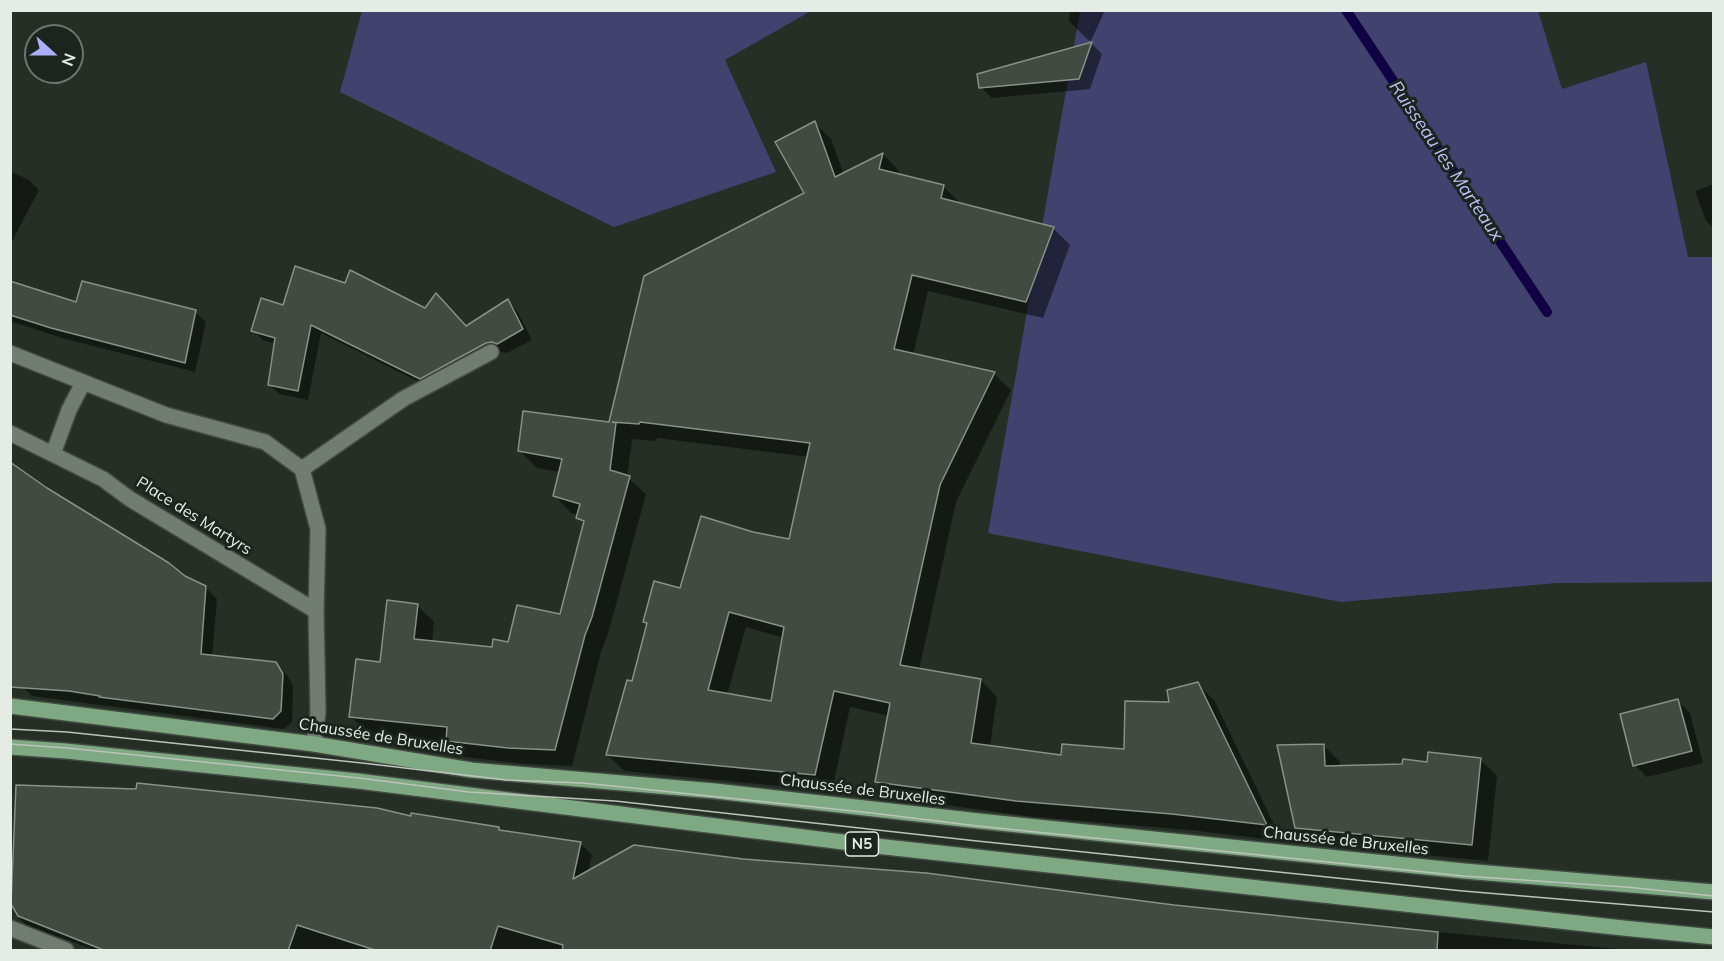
<!DOCTYPE html>
<html>
<head>
<meta charset="utf-8">
<style>
  body { margin:0 }
  #map { position:relative; width:1724px; height:961px; overflow:hidden; background:#262f26; font-family:Mulish,sans-serif }
  canvas { display:block }
  .frame { position:absolute; inset:0; border:12px solid #e5ebe5; pointer-events:none }
  .north { position:absolute; left:24px; top:24px; width:60px; height:60px; box-sizing:border-box; background:#1c251d; border:2px solid #6c746d; border-radius:50%; rotate:111deg; font-size:16px; font-weight:700; line-height:24px; text-align:center; color:#e5ebe5 }
  .north::after { content:''; display:block; margin:auto; width:21px; height:27px; background:#aab0fb; clip-path:polygon(50% 0,100% 100%,50% 72%,0 100%) }
</style>
</head>
<body>
<div id="map">
<canvas width="1724" height="961"></canvas>
<div class="frame"></div>
<div class="north">N</div>
</div>
<script>
const context = document.querySelector('canvas').getContext('2d');
context.lineJoin = 'round';
function paint(path, color) { context.fillStyle = color; context.fill(path, 'evenodd'); }
const toPath = rows => new Path2D(rows.map(r => 'M' + r).join(''));
function stroke(path, color, width, dash) { context.strokeStyle = color; context.lineWidth = width; context.lineCap = dash ? 'butt' : 'round'; context.setLineDash(dash || []); context.stroke(path); }
function label(font, color, halo, rows, align = 'center') {
  context.font = font + ' Mulish,sans-serif'; context.lineWidth = 6; context.setLineDash([]); context.textBaseline = 'middle'; context.strokeStyle = halo; context.fillStyle = color; for (const [text, x, y, turn = 0] of rows) {
    context.save(); context.translate(x, y); context.rotate((+turn || 0) * Math.PI / 180); context.textAlign = isNaN(turn) ? turn : align; if (halo) context.strokeText(text, 0, 0); context.fillText(text, 0, 0); context.restore();
  }
}
const green = toPath([
  [362,11,362,10,811,11,725,60,776,172,614,227,340,92],
  [1080,11,1538,11,1562,89,1646,62,1688,257,1713,257,1713,582,1557,583,1341,602,988,533]
]);
const shadow = toPath([
  [1070,10,1105,10,1091,41,1087,39,1069,21],
  [1092,44,1102,54,1090,89,992,98,981,87,979,75],
  [814,123,831,139,844,175,883,154,899,171,898,175,943,186,960,203,1053,228,1070,245,1043,318,928,291,913,355,994,374,1011,390,956,502,919,670,981,680,997,697,990,747,1062,757,1126,751,1170,703,1197,684,1214,700,1282,841,1190,830,1034,817,894,798,877,781,890,716,850,707,832,791,624,771,607,754,633,682,648,625,645,621,681,590,753,533,790,541,809,457,657,438,656,441,630,439,632,441,627,477,646,494,608,634,601,652,572,766,526,764,464,757,449,742,367,733,350,716,417,605,434,622,432,642,493,649,509,643,561,616,585,525,578,518,579,515,571,513,555,496,561,472,537,468,520,451,611,424,645,277,806,194],
  [746,627,784,638,773,702,727,695],
  [10,171,29,180,39,190,10,245],
  [1714,184,1714,228,1706,221,1695,191],
  [10,282,77,303,195,312,206,322,195,372,62,338,10,321],
  [508,301,517,311,532,340,507,353,503,352,497,353,431,388,321,333,308,400,279,394,269,384,276,344,263,340,253,330,284,307,425,310,467,327],
  [17,469,168,565,184,578,205,587,217,599,212,657,275,663,287,675,293,686,292,722,284,729,32,696,21,685],
  [1678,701,1690,713,1703,763,1647,777,1635,765],
  [1323,745,1340,762,1340,767,1480,759,1497,776,1488,861,1314,844,1297,827],
  [412,817,499,828,503,833,580,843,592,855,588,872,743,860,1174,907,1629,950,95,950,27,926,15,914,12,904]
]);
const stream = toPath([
  [1346,10,1547,312]
]);
const building = toPath([
  [1092,42,1079,79,979,88,977,74,1092,42],
  [815,121,835,177,883,153,879,169,944,185,941,198,1054,227,1026,302,912,275,894,349,995,372,940,485,900,665,981,679,971,743,1061,755,1062,744,1124,749,1125,701,1169,702,1167,690,1198,682,1267,825,1172,814,1016,801,875,782,890,703,834,691,815,775,606,755,627,680,632,681,647,623,643,622,654,581,680,588,701,516,753,532,789,539,810,443,640,422,639,424,612,422,616,423,610,470,630,476,592,617,585,635,555,750,508,748,446,741,447,727,349,717,356,659,380,662,387,600,418,604,414,639,492,647,493,639,508,642,517,605,560,614,584,521,576,518,580,504,553,496,562,459,518,451,523,411,609,422,644,276,804,193,775,142,815,121],
  [729,612,784,627,771,701,708,690,729,612],
  [295,266,345,283,350,270,425,308,436,293,466,326,508,299,523,329,497,344,492,342,486,343,420,379,311,325,298,391,268,385,275,338,251,331,261,298,283,305,295,266],
  [10,281,76,302,82,281,196,310,185,363,51,328,10,315,10,281],
  [10,462,47,488,169,563,185,576,206,586,201,654,276,662,283,674,281,711,273,719,99,697,100,696,69,691,10,687,10,462],
  [1678,699,1692,751,1633,766,1620,714,1678,699],
  [1324,744,1325,766,1402,764,1403,759,1427,762,1428,752,1481,758,1472,845,1295,828,1277,745,1324,744],
  [137,783,377,808,411,816,411,813,499,827,499,830,581,842,573,879,634,845,743,859,926,873,1174,905,1438,932,1437,951,562,951,563,945,498,926,490,951,378,951,297,925,288,951,106,951,18,916,11,904,16,785,136,789,137,783]
]);
const minor = toPath([
  [10,353,166,415,265,442,302,469],
  [10,433,103,479,130,499,316,611,318,712,314,744],
  [53,454,69,410,83,383],
  [316,611,318,529,302,469,403,399,491,352],
  [10,928,66,950]
]);
const primary = toPath([
  [10,706,314,744,471,770,715,791,979,821,1464,871,1714,892],
  [10,747,66,751,358,781,867,845,1623,928,1714,937]
]);
const tram = toPath([
  [10,729,67,732,362,763,507,780,582,783,633,788,872,813,978,826,1464,876,1626,887,1714,896],
  [10,744,67,748,359,778,469,792,615,801,977,841,1463,891,1714,912]
]);
const shields = [
  [862,844,33]
];
const shieldNames = [
  ["N5",862,844]
];
const streetNames = [
  ["Place des Martyrs",194,516,32],
  ["Chaussée de Bruxelles",381,737,9],
  ["Chaussée de Bruxelles",863,790,7],
  ["Chaussée de Bruxelles",1346,841,6]
];
const waterNames = [
  ["Ruisseau les Marteaux",1446,161,56]
];
paint(green, '#41436e');
paint(shadow, '#0007');
stroke(stream, '#110243', 10);
paint(building, '#414b41');
stroke(building, '#869287', 1.5);
stroke(minor, '#424a42', 18);
stroke(primary, '#424a42', 18);
stroke(minor, '#717c72', 15);
stroke(primary, '#7ea982', 15);
stroke(tram, '#bcc3bc', 1.5);
for (const [x, y, w] of shields) { const box = new Path2D(); box.roundRect(x - w / 2, y - 12, w, 24, 4.5); context.fillStyle = '#1c251d'; context.fill(box); stroke(box, '#e5ebe5', 1.5); }
label('bold 15px', '#e5ebe5', null, shieldNames);
label('16px', '#e5ebe5', '#1c251d', streetNames);
label('italic 18px', '#bbc1fd', '#1c251d', waterNames);
</script>
</body>
</html>
